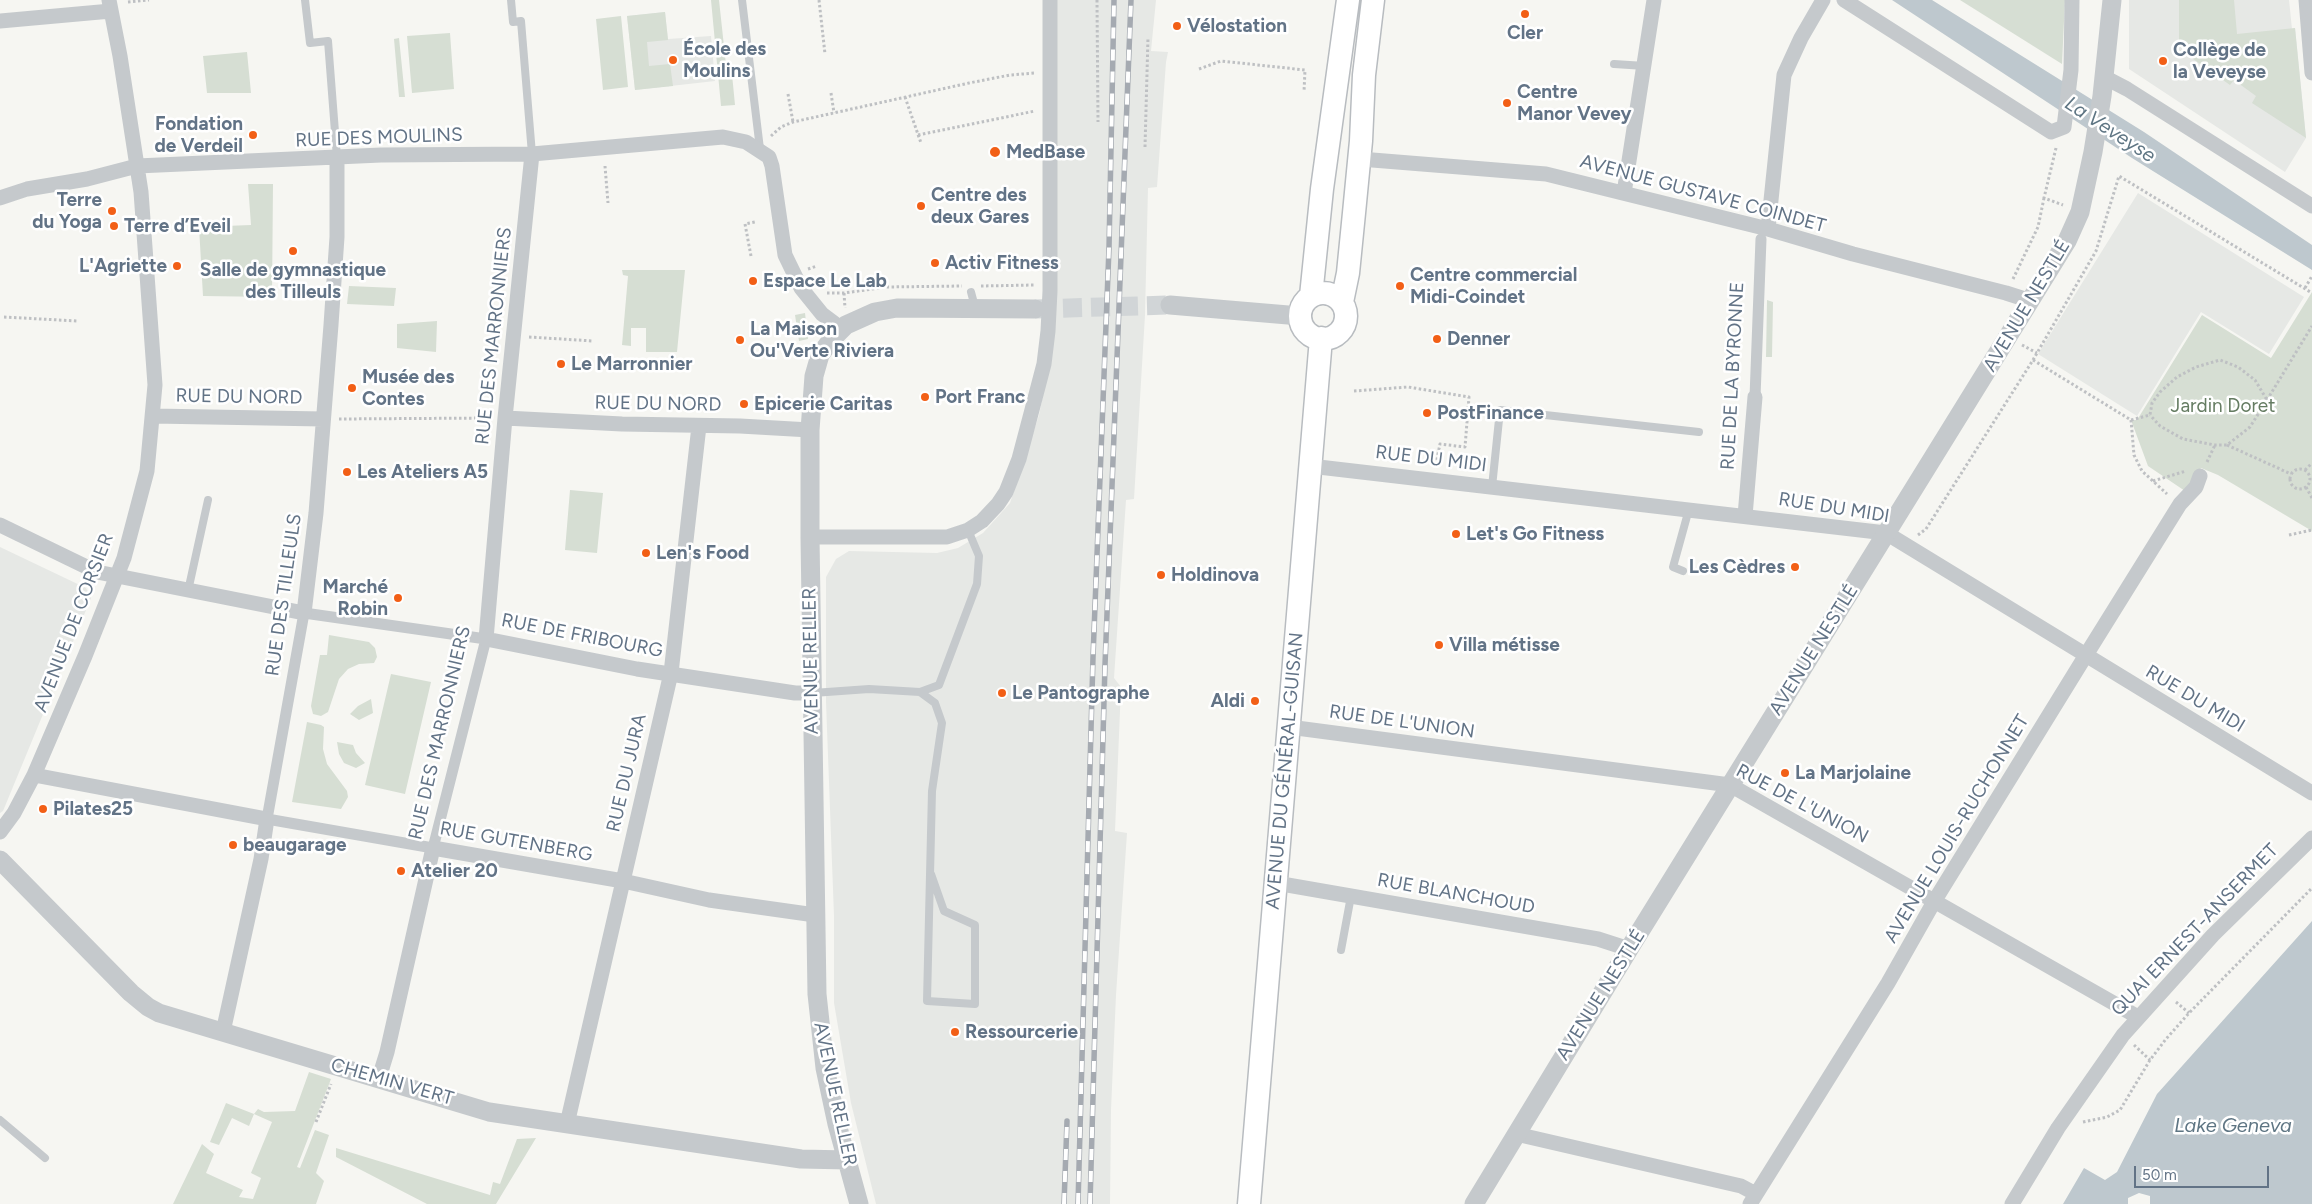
<!DOCTYPE html>
<html>
<head>
<meta charset="utf-8">
<style>
  body { margin:0 }
  #map { position:relative; width:2312px; height:1204px; overflow:hidden; background:#f6f6f2; font-family:Figtree,sans-serif }
  canvas { display:block }
  .scale { position:absolute; left:2134px; top:1166px; width:135px; height:22px; box-sizing:border-box; border:2px solid #627386; border-top:0; padding-left:6px; font-size:15px; line-height:18px; white-space:nowrap; color:#627386; -webkit-text-stroke:4px #fff; paint-order:stroke }
</style>
</head>
<body>
<div id="map">
<canvas width="2312" height="1204"></canvas>
<div class="scale">50 m</div>
</div>
<script>
const context = document.querySelector('canvas').getContext('2d');
context.lineJoin = 'round';
function paint(path, color) { context.fillStyle = color; context.fill(path, 'evenodd'); }
const toPath = rows => new Path2D(rows.map(r => 'M' + r).join(''));
function stroke(path, color, width, dash) { context.strokeStyle = color; context.lineWidth = width; context.lineCap = dash ? 'butt' : 'round'; context.setLineDash(dash || []); context.stroke(path); }
function label(font, color, halo, rows, align = 'center') {
  context.font = font + ' Figtree,sans-serif'; context.lineWidth = 5; context.setLineDash([]); context.textBaseline = 'middle'; context.strokeStyle = halo; context.fillStyle = color; for (const [text, x, y, turn = 0] of rows) {
    context.save(); context.translate(x, y); context.rotate((+turn || 0) * Math.PI / 180); context.textAlign = isNaN(turn) ? turn : align; if (halo) context.strokeText(text, 0, 0); context.fillText(text, 0, 0); context.restore();
  }
}
const built = toPath([
  [1057,0,1156,0,1151,51,1168,52,1166,62,1157,187,1148,188,1145,315,1134,499,1126,500,1114,678,1121,687,1115,831,1127,833,1116,995,1111,1110,1110,1204,876,1204,851,1103,834,1003,834,916,826,702,826,577,836,559,849,551,937,553,958,548,983,533,1010,503,1039,415,1053,346],
  [2129,0,2289,0,2292,29,2295,28,2306,138,2285,172,2129,69],
  [665,12,668,39,711,36,715,81,635,90,627,16],
  [2138,193,2304,297,2269,354,2201,312,2137,416,2038,354],
  [0,547,86,588,91,598,3,811,0,813]
]);
const green = toPath([
  [711,0,719,0,726,65,731,64,735,105,721,106],
  [1960,0,2065,0,2062,64],
  [2179,0,2234,0,2237,34,2295,28,2306,138,2252,103,2256,96,2234,80,2230,85,2186,54,2179,42],
  [665,12,668,40,647,42,649,66,670,64,673,86,635,90,627,16],
  [621,16,628,87,603,90,596,19],
  [450,33,454,89,412,93,407,36],
  [399,38,405,97,399,97,394,39],
  [247,52,251,93,207,93,203,56],
  [248,184,273,184,272,297,203,296,199,227,251,225],
  [622,270,685,270,677,352,646,352,646,328,631,328,631,346,622,345,628,276,623,275],
  [349,286,396,288,394,306,347,304],
  [2312,292,2312,531,2218,475,2201,468,2185,491,2148,466,2131,420,2137,420,2202,315,2271,358],
  [1767,300,1773,302,1772,357,1766,357],
  [805,313,808,339,799,341,795,315],
  [437,321,436,352,397,348,397,324],
  [570,490,603,493,597,553,565,550],
  [329,635,369,642,375,648,377,657,374,663,359,664,348,669,339,679,328,712,321,716,313,714,311,706,320,655,327,655],
  [391,674,431,682,405,794,365,785],
  [371,699,373,713,359,720,350,714,358,706],
  [307,722,321,725,324,727,323,749,327,764,347,791,348,797,341,809,292,802],
  [337,742,353,745,356,753,365,763,356,768,344,763,339,754],
  [309,1072,331,1079,297,1167,300,1168,315,1130,329,1135,316,1173,324,1181,316,1204,173,1204,202,1144,214,1154,206,1173,243,1190,239,1197,253,1199,261,1178,251,1173,272,1122,254,1114,249,1126,232,1118,219,1145,210,1142,226,1103,254,1114,258,1109,264,1112,295,1111],
  [536,1138,496,1204,427,1204,336,1157,336,1148,490,1195,493,1182,500,1184,517,1139]
]);
const water = toPath([
  [1892,0,1932,0,2144,132,2312,245,2312,270,2132,158],
  [2312,921,2312,1204,2150,1204,2150,1196,2139,1193,2128,1198,2128,1204,2063,1204,2084,1168,2105,1180,2117,1172,2157,1094]
]);
const tertiaryTunnel = toPath([
  [1035,309,1170,305]
]);
const path = toPath([
  [819,0,825,54],
  [1097,0,1098,122],
  [128,2,149,0],
  [1199,69,1221,61,1305,70,1304,92],
  [831,93,834,113],
  [788,94,793,122],
  [905,97,921,143],
  [918,135,1035,111],
  [771,136,781,127,793,122,969,83,1010,75,1035,73],
  [1145,147,1148,37],
  [2056,148,2044,198,2063,205],
  [605,166,608,203],
  [751,256,745,224,755,222],
  [808,269,817,266],
  [2013,279,2038,227,2044,198],
  [981,286,1035,285],
  [2305,288,2312,276],
  [827,293,844,293,887,287,962,286],
  [844,293,845,308],
  [4,317,77,321],
  [529,337,593,341],
  [2022,345,2037,353],
  [2033,360,2131,420,2150,415,2152,403,2160,392,2177,377,2196,367,2220,360,2238,367,2255,380,2267,400,2250,427,2227,445,2215,445,2183,439,2160,426,2150,415],
  [1354,391,1408,387,1469,397,1465,447,1440,444,1436,464],
  [2267,400,2312,326],
  [339,419,491,418],
  [2131,420,2134,455,2142,471,2167,494],
  [2227,445,2291,474],
  [2207,462,2215,445],
  '2290 479a10 10 0 1 1 20 0a10 10 0 1 1-20 0Z',
  [2305,470,2312,463],
  [2153,481,2186,471],
  [2306,487,2312,498],
  [1918,535,1926,529,2033,360,2096,251,2119,176,2312,293],
  [2289,535,2312,530],
  [2176,1002,2189,1013],
  [2134,1045,2150,1060],
  [316,1122,331,1084],
  [2083,1122,2107,1117,2120,1110,2150,1060,2166,1039,2189,1013,2312,888]
]);
const service = toPath([
  [305,0,310,43,328,41,337,158],
  [511,0,513,22,521,21,532,154],
  [742,0,760,149],
  [1614,64,1645,66],
  [971,292,975,307],
  [1492,487,1500,410,1699,432],
  [1683,571,1673,567,1689,509],
  [188,591,208,500],
  [920,692,939,685,977,584,979,556,968,530],
  [813,693,869,689,920,692,935,703,942,723,932,791,927,1001,975,1004,975,925,944,911,931,874],
  [1341,950,1351,896],
  [0,1120,45,1158]
]);
const pedestrian = toPath([
  [1755,397,1761,239],
  [304,613,486,639,433,848,267,819,304,613]
]);
const minor = toPath([
  [1844,0,2051,132,2064,127,2071,70,2072,0],
  [2306,0,2312,73],
  [0,21,111,11],
  [2104,77,2127,89,2312,206],
  [532,154,505,418,486,639,637,669,795,693,811,693],
  [1360,159,1546,174,1768,229,1853,254,2006,293,2031,301],
  [1624,193,1654,0],
  [0,198,27,189,87,179,137,166,381,155,532,154,723,137,746,142,769,157,772,166,785,255,801,288,822,314,842,329],
  [1768,229,1784,75,1801,38,1823,0],
  [153,416,323,419],
  [505,418,622,424,740,426,810,430],
  [1310,466,1886,533,2312,793],
  [1745,516,1755,397],
  [0,525,97,572,304,613,316,513,331,325,337,237,337,158],
  [810,537,947,537,968,530,982,521,998,504,1006,492,1019,459,1033,406,1044,364,1048,331,1050,291,1050,0],
  [1289,727,1730,785,2138,1017],
  [34,775,267,819,261,859,223,1032],
  [0,832,14,813,34,775,85,656,124,558,147,471,155,385,141,192,120,56,109,0],
  [1276,883,1598,939,1629,949],
  [379,1078,387,1052,433,848,623,881,709,900,815,915],
  [567,1124,671,673,699,426],
  [1516,1134,1741,1186,1756,1194],
  [1750,1204,1888,983,1935,900,2086,655,2180,504,2196,487,2200,476],
  [2012,1204,2058,1128,2123,1035,2213,935,2312,838]
]);
const tertiary = toPath([
  [1170,305,1300,316],
  [0,860,131,993,148,1007,159,1013,489,1112,801,1159,848,1160],
  [859,1204,837,1124,825,1068,817,994,810,537,810,430,814,376,820,355,831,340,846,325,875,312,897,308,1035,309],
  [1474,1204,1629,949,2067,241,2080,212,2093,152,2102,96,2112,0]
]);
const primary = toPath([
  '1300 316a23 23 0 1 1 46 0a23 23 0 1 1-46 0Z',
  [1311,296,1322,189,1348,0],
  [1342,302,1348,273,1354,213,1361,141,1364,75,1373,0],
  [1249,1204,1321,338]
]);
const rail = toPath([
  [1064,1204,1067,1121],
  [1078,1204,1093,657,1109,248,1114,0],
  [1090,1204,1105,665,1131,0]
]);
const markers = [
  [1525,14,5,"#f25f16"],
  [1177,26,5,"#f25f16"],
  [673,60,5,"#f25f16"],
  [2163,61,5,"#f25f16"],
  [1507,103,5,"#f25f16"],
  [253,135,5,"#f25f16"],
  [995,152,6,"#f25f16"],
  [921,206,5,"#f25f16"],
  [112,211,5,"#f25f16"],
  [114,226,5,"#f25f16"],
  [293,251,5,"#f25f16"],
  [935,263,5,"#f25f16"],
  [177,266,5,"#f25f16"],
  [753,281,5,"#f25f16"],
  [1400,286,5,"#f25f16"],
  [1437,339,5,"#f25f16"],
  [740,340,5,"#f25f16"],
  [561,364,5,"#f25f16"],
  [352,388,5,"#f25f16"],
  [925,397,5,"#f25f16"],
  [744,404,5,"#f25f16"],
  [1427,413,5,"#f25f16"],
  [347,472,5,"#f25f16"],
  [1456,534,5,"#f25f16"],
  [646,553,5,"#f25f16"],
  [1795,567,5,"#f25f16"],
  [1161,575,5,"#f25f16"],
  [398,598,5,"#f25f16"],
  [1439,645,5,"#f25f16"],
  [1002,693,5,"#f25f16"],
  [1255,701,5,"#f25f16"],
  [1785,773,5,"#f25f16"],
  [43,809,5,"#f25f16"],
  [233,845,5,"#f25f16"],
  [401,871,5,"#f25f16"],
  [955,1032,5,"#f25f16"]
];
const poiNames = [
  ["Vélostation",1187,26],
  ["Cler",1525,33,"center"],
  ["École des",683,49],
  ["Moulins",683,71],
  ["Collège de",2173,50],
  ["la Veveyse",2173,72],
  ["Centre",1517,92],
  ["Manor Vevey",1517,114],
  ["Fondation",243,124,"right"],
  ["de Verdeil",243,146,"right"],
  ["MedBase",1006,152],
  ["Centre des",931,195],
  ["deux Gares",931,217],
  ["Terre",102,200,"right"],
  ["du Yoga",102,222,"right"],
  ["Terre d’Eveil",124,226],
  ["Activ Fitness",945,263],
  ["L'Agriette",167,266,"right"],
  ["Salle de gymnastique",293,270,"center"],
  ["des Tilleuls",293,292,"center"],
  ["Centre commercial",1410,275],
  ["Midi-Coindet",1410,297],
  ["Espace Le Lab",763,281],
  ["La Maison",750,329],
  ["Ou'Verte Riviera",750,351],
  ["Denner",1447,339],
  ["Le Marronnier",571,364],
  ["Musée des",362,377],
  ["Contes",362,399],
  ["Port Franc",935,397],
  ["Epicerie Caritas",754,404],
  ["PostFinance",1437,413],
  ["Les Ateliers A5",357,472],
  ["Let's Go Fitness",1466,534],
  ["Len's Food",656,553],
  ["Les Cèdres",1785,567,"right"],
  ["Holdinova",1171,575],
  ["Marché",388,587,"right"],
  ["Robin",388,609,"right"],
  ["Villa métisse",1449,645],
  ["Le Pantographe",1012,693],
  ["Aldi",1245,701,"right"],
  ["La Marjolaine",1795,773],
  ["Pilates25",53,809],
  ["beaugarage",243,845],
  ["Atelier 20",411,871],
  ["Ressourcerie",965,1032]
];
const streetNames = [
  ["RUE DES MOULINS",379,138,-2],
  ["AVENUE GUSTAVE COINDET",1703,194,15],
  ["AVENUE NESTLÉ",2027,306,-59],
  ["RUE DES MARRONNIERS",494,336,-84],
  ["RUE DE LA BYRONNE",1733,376,-87],
  ["RUE DU NORD",239,397,1],
  ["RUE DU NORD",658,404,1],
  ["RUE DU MIDI",1431,459,7],
  ["RUE DU MIDI",1834,508,9],
  ["RUE DES TILLEULS",284,595,-82],
  ["AVENUE DE CORSIER",74,623,-69],
  ["RUE DE FRIBOURG",582,636,11],
  ["AVENUE NESTLÉ",1814,650,-58],
  ["AVENUE RELLER",811,661,-91],
  ["RUE DU MIDI",2195,699,31],
  ["RUE DE L'UNION",1402,722,8],
  ["RUE DES MARRONNIERS",440,733,-77],
  ["AVENUE DU GÉNÉRAL-GUISAN",1285,771,-85],
  ["RUE DU JURA",627,773,-77],
  ["RUE DE L'UNION",1802,804,28],
  ["AVENUE LOUIS-RUCHONNET",1957,829,-59],
  ["RUE GUTENBERG",516,842,10],
  ["RUE BLANCHOUD",1456,894,10],
  ["QUAI ERNEST-ANSERMET",2195,930,-46],
  ["AVENUE NESTLÉ",1601,995,-58],
  ["CHEMIN VERT",392,1082,16],
  ["AVENUE RELLER",835,1094,78]
];
const parkNames = [
  ["Jardin Doret",2223,406]
];
const waterNames = [
  ["La Veveyse",2110,130,33],
  ["Lake Geneva",2233,1126]
];
paint(built, '#e6e8e5');
paint(green, '#d6ded3');
paint(water, '#bec8ce');
stroke(tertiaryTunnel, '#d1d5d7', 19, [19, 9]);
stroke(primary, '#b8bcc0', 25);
stroke(path, '#bec0c3', 3, [2.5, 2.5]);
stroke(service, '#c5c9cc', 8);
stroke(pedestrian, '#c5c9cc', 11);
stroke(minor, '#c5c9cc', 15);
stroke(tertiary, '#c5c9cc', 19);
stroke(primary, '#fff', 22);
stroke(rail, '#a5aab1', 5.5);
stroke(rail, '#fff', 4, [11]);
for (const [x, y, r, color] of markers) { const dot = new Path2D(); dot.arc(x, y, r, 0, 2 * Math.PI); context.fillStyle = color; context.fill(dot); stroke(dot, '#fff', 2); }
label('bold 19px', '#627386', '#fff', poiNames, 'left');
label('19px', '#627386', '#fff', streetNames);
label('19px', '#657c62', '#fff', parkNames);
label('italic 20px', '#5e7583', '#fff', waterNames);
</script>
</body>
</html>
